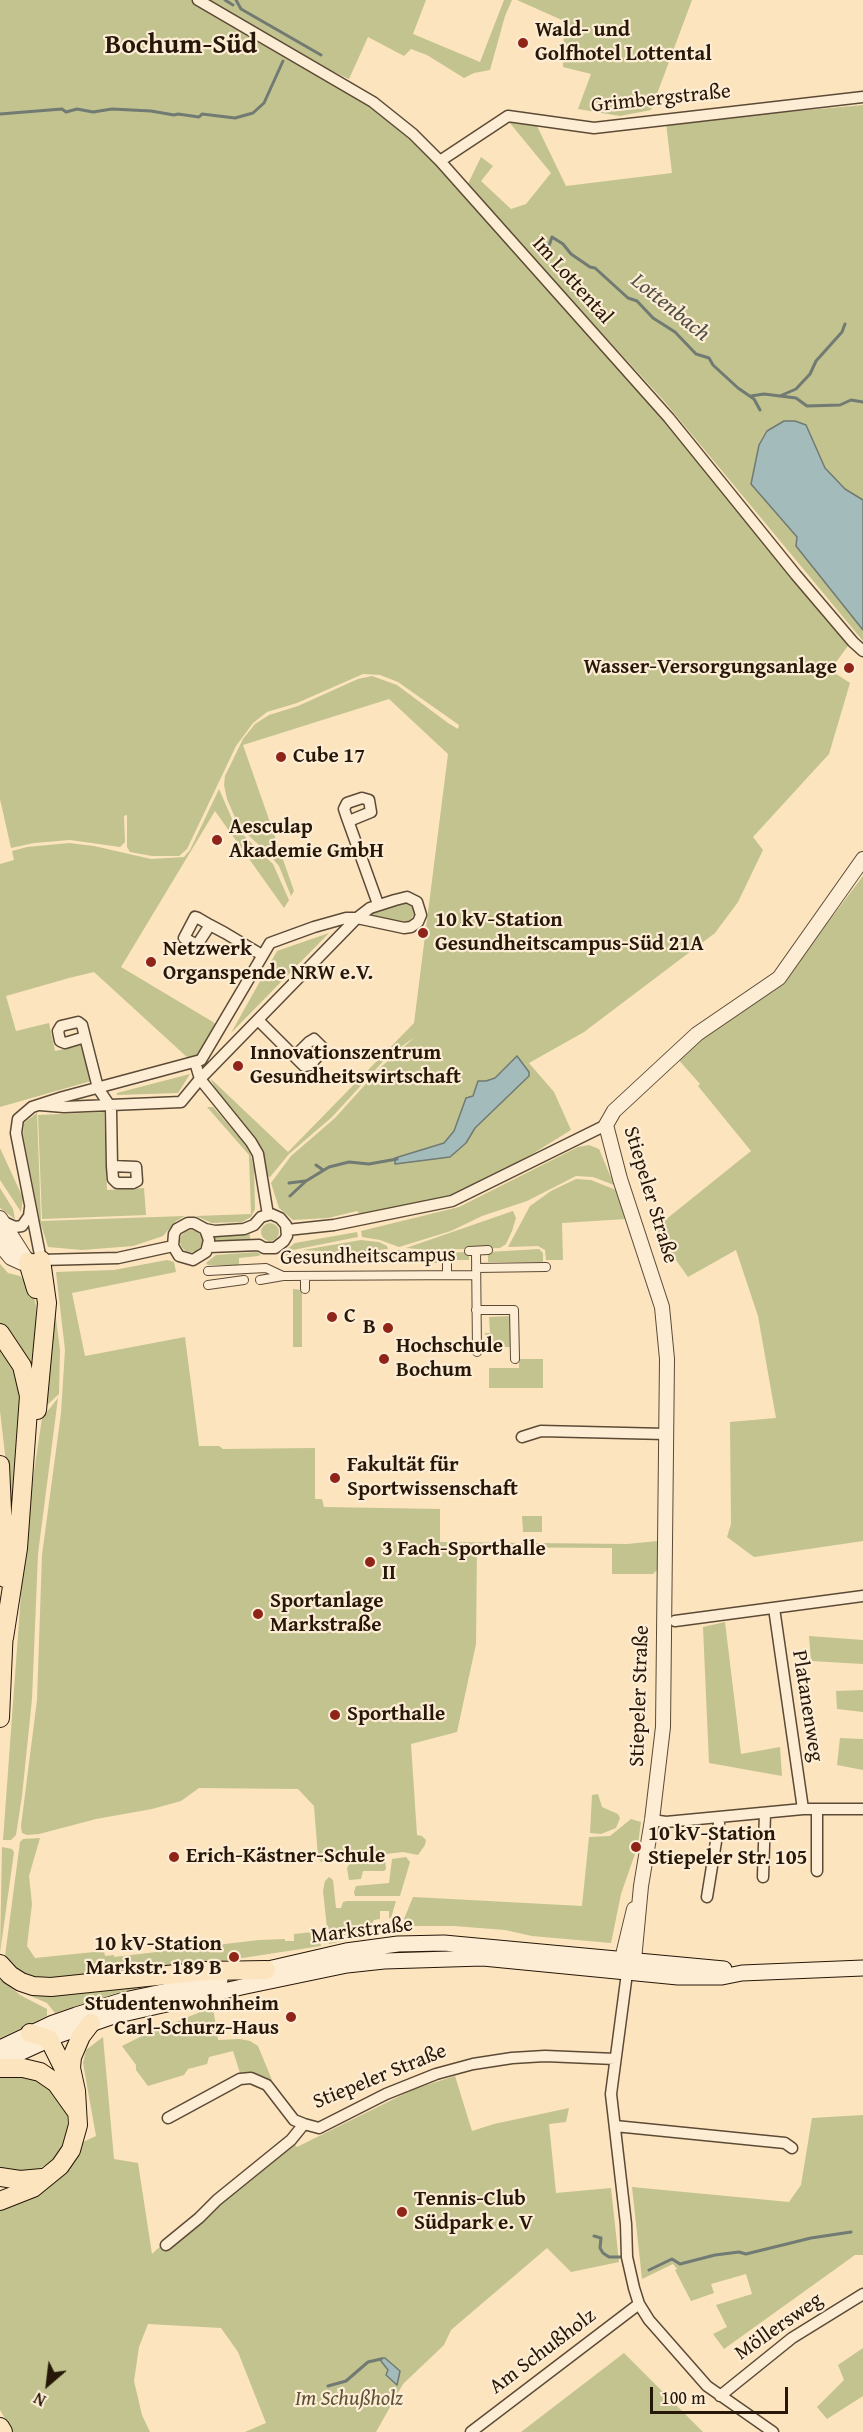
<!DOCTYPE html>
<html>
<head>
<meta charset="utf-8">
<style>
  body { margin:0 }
  #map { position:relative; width:863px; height:2432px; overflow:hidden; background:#fce4be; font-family:"Gentium Book Plus",serif }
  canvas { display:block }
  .north { position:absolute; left:18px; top:2354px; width:60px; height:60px; -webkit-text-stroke:4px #fdedd5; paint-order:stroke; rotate:208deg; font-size:16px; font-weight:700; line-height:24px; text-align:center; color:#261708 }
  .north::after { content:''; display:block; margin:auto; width:21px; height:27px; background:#261708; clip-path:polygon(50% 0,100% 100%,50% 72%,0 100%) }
  .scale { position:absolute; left:650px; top:2387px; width:138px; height:27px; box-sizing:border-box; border:3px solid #261708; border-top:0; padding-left:8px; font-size:18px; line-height:21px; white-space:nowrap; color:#261708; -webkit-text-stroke:4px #fdedd5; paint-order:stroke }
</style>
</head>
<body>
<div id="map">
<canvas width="863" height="2432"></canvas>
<div class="north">N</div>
<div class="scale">100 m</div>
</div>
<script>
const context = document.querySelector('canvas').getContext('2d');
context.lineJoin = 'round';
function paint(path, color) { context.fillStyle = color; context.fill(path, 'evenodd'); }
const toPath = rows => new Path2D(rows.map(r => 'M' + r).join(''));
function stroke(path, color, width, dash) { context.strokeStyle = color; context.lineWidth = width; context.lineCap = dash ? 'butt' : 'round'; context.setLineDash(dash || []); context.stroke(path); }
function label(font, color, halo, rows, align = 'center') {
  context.font = font + ' "Gentium Book Plus",serif'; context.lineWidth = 4.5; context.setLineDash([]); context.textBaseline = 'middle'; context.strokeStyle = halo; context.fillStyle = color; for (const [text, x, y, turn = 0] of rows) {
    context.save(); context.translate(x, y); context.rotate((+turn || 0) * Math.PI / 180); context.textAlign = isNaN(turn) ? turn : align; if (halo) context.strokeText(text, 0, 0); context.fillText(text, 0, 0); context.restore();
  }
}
const green = toPath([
  [0,0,426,0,413,34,480,62,504,0,512,0,505,16,490,70,474,73,464,78,427,55,411,49,404,56,368,37,349,79,323,67,374,106,436,165,674,431,850,643,834,665,833,672,850,683,829,754,753,837,763,850,738,902,715,933,584,1032,529,1063,554,1092,571,1130,516,1164,449,1196,360,1214,357,1211,328,1218,293,1220,279,1208,271,1183,291,1156,335,1118,382,1066,415,1037,388,1056,332,1117,289,1154,270,1177,267,1176,259,1146,219,1095,210,1078,288,1152,414,1023,448,754,389,699,243,745,294,891,291,896,279,866,269,854,239,827,227,799,224,785,225,776,243,739,255,724,269,715,298,706,358,679,372,676,397,685,448,723,458,729,459,725,398,682,380,675,363,674,297,703,267,712,253,723,236,746,187,849,179,856,152,856,130,852,127,847,127,815,124,816,125,842,120,847,70,840,34,843,11,848,0,799],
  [517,0,692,0,651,110,620,116,578,109,591,74,563,67,564,21],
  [863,105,863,641,664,401,467,186,481,157,493,166,481,181,511,209,526,204,551,173,509,122,536,124,566,186,672,173,666,123],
  [219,789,236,828,273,864,289,900,284,908,215,811,121,967,213,1022,216,1025,199,1054,188,1058,94,972,69,978,6,996,16,1031,49,1023,55,1051,81,1045,91,1081,0,1107,0,864,14,860,12,851,27,847,69,843,94,846,151,859,184,857,190,850],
  [863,876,863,1541,754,1557,727,1537,731,1524,730,1422,776,1418,758,1316,736,1250,688,1277,654,1229,751,1151,698,1086,700,1084,677,1058,713,1027,794,967],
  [406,902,414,909,415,914,408,922,402,924,371,915,374,911],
  [329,933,231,1033,277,951],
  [190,1074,178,1093,117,1095,117,1093],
  [207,1107,213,1107,245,1144,251,1156,254,1169,255,1209,251,1217,242,1222,212,1223,196,1216,251,1214,249,1155],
  [104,1112,107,1190,144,1188,146,1215,42,1219,38,1115],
  [37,1113,41,1221,185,1216,176,1221,163,1236,133,1246,82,1250,48,1247,40,1221,23,1134,24,1123],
  [589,1145,599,1149,614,1185,593,1177,576,1176,527,1201,482,1216,451,1231,399,1247,380,1240,362,1237,361,1231,459,1207,578,1147],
  [0,1148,23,1198,21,1212,0,1180],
  [576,1179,591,1180,616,1190,626,1219,562,1223,563,1260,546,1260,545,1250,538,1246,508,1247,530,1206,551,1191],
  [0,1188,13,1209,15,1219,0,1208],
  [513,1211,516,1218,512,1231,506,1244,500,1248,429,1250,406,1248],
  '261 1232a9 9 0 1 1 18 0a9 9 0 1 1-18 0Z',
  '180 1241a11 11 0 1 1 22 0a11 11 0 1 1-22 0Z',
  [249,1232,251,1242,213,1244,212,1234],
  [357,1232,358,1237,283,1252,295,1243],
  [361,1240,379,1242,387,1246,388,1249,351,1253,303,1250],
  [539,1249,543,1253,543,1262,488,1262,488,1252],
  [399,1250,429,1253,469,1252,469,1260,445,1260,445,1263,432,1263,431,1260,424,1260,424,1263,411,1263,411,1260,397,1263,397,1260,390,1260,390,1252],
  [257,1252,261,1255,258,1256,239,1258,239,1265,208,1265,206,1263,216,1255],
  [388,1252,388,1260,376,1260,376,1263,343,1263,343,1257],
  [295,1253,341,1256,341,1260,335,1260,335,1263,282,1264,281,1255],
  [167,1260,174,1262,176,1272,72,1293,85,1356,185,1337,199,1446,219,1446,223,1449,315,1448,315,1499,322,1499,324,1507,440,1509,440,1542,627,1544,658,1541,657,1570,653,1574,612,1574,612,1548,477,1547,476,1644,457,1732,411,1744,417,1835,422,1836,426,1840,425,1845,418,1855,403,1852,321,1862,318,1857,314,1806,298,1789,199,1788,181,1801,152,1809,96,1819,39,1834,27,1835,22,1833,21,1826,37,1700,42,1555,61,1413,65,1350,56,1272,114,1270],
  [0,1264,8,1273,20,1276,26,1283,31,1283,36,1306,35,1379,13,1336,0,1324],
  [293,1289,302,1290,302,1347,293,1347],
  [53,1295,60,1350,59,1394,45,1407],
  [512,1316,513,1347,485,1347,485,1333,490,1333,489,1317],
  [0,1338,23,1379,13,1523,0,1411],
  [519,1359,543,1359,543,1388,489,1388,489,1368,519,1368],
  [58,1398,38,1554,32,1699,22,1796,16,1835,11,1840,3,1840,26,1525,42,1418],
  [522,1516,542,1516,542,1532,523,1532],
  [725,1622,741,1754,780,1747,782,1776,709,1763,703,1627],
  [809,1636,863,1640,863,1664,811,1661],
  [863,1690,863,1712,837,1709,836,1691],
  [840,1738,863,1739,863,1770,837,1765],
  [598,1794,602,1807,618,1814,620,1818,616,1828,601,1834,590,1833,592,1795],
  [631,1819,641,1822,638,1844,634,1844,632,1850,636,1851,621,1894,611,1943,532,1936,505,1930,454,1926,409,1926,404,1919,413,1897,582,1906,589,1837,610,1836],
  [40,1838,29,1876,32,1904,27,1946,35,1958,104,1951,105,1956,114,1955,114,1957,259,1940,285,1939,285,1941,294,1941,294,1934,313,1932,319,1935,321,1946,203,1964,60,1979,40,1979,25,1975,13,1966,5,1956,20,1842,23,1839],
  [2,1847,12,1849,14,1852,0,1953],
  [406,1857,410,1862,400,1896,355,1896,354,1892,356,1886,389,1883,392,1859],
  [385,1859,386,1869,384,1871,363,1871,361,1879,349,1880,347,1868,350,1863],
  [329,1877,333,1880,336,1908,341,1908,343,1902,347,1901,396,1901,391,1918,389,1918,389,1911,380,1911,380,1919,374,1920,366,1934,352,1933,340,1936,335,1935,327,1928,323,1891,325,1881],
  [328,1932,337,1939,355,1936,360,1937,329,1944],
  [204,1975,123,1991,55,2013,47,2003,21,1992,10,1983,20,1985],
  [0,1978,20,1995,47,2009,47,2016,0,2038],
  [213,2007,218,2040,240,2039,250,2041,258,2046,272,2080,241,2076,233,2051,209,2057,207,2064,188,2069,184,2075,148,2086,136,2070,136,2065,122,2046,148,2033],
  [103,2037,114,2159,138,2163,152,2254,216,2194,289,2139,297,2147,414,2089,455,2076,472,2131,494,2124,569,2108,566,2122,549,2124,556,2193,611,2188,619,2262,571,2272,547,2248,451,2330,444,2345,403,2384,376,2432,245,2432,266,2423,238,2352,221,2328,148,2324,139,2347,134,2381,142,2415,150,2432,13,2432,0,2410,0,2206,63,2175,73,2164,83,2142,96,2136,83,2063,86,2050],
  [8,2076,39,2076,67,2110,68,2131,62,2148,51,2161,36,2171,0,2172,0,2078],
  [863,2115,863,2255,855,2255,724,2349,713,2334,727,2327,716,2305,752,2294,746,2274,711,2284,714,2293,691,2301,675,2270,677,2269,673,2264,642,2279,632,2187,789,2202,801,2185,812,2118],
  [863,2348,863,2396,827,2419,817,2407,844,2380,838,2365],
  [624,2353,703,2432,521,2432]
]);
const water = toPath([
  [784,421,795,421,806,425,825,468,845,489,863,500,863,630,796,546,797,537,751,484,759,445,767,431,784,421],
  [517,1056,529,1072,529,1076,475,1128,466,1143,450,1157,395,1164,395,1158,444,1143,454,1131,466,1098,473,1096,478,1081,486,1081,495,1078,517,1056],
  [382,2358,385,2358,400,2371,397,2385,386,2375,388,2370,381,2361,382,2358]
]);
const stream = toPath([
  [225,0,233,5],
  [236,0,241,9,321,55],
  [0,114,62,109,66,112,77,109,93,112,112,109,151,111,174,115,178,114,199,117,202,114,235,118,253,113,264,103,283,61],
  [545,257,552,237,563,244,571,254,590,267,595,268,628,298,637,301,653,318,675,332,696,354,709,358,713,365,738,388,754,399,760,410],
  [751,396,764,394,796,398,807,406,840,405,851,400,863,402],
  [780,396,796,389,810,374,816,361,842,332,845,324],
  [316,1165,323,1170],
  [289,1183,305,1181],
  [290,1196,306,1181,329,1167,349,1162,369,1164,397,1159],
  [594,2236,601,2238,600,2248,603,2253,609,2257,625,2257],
  [649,2270,672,2259,680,2264,715,2255,739,2252,746,2254,811,2238,851,2232],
  [328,2386,346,2381,368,2362,381,2359]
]);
const pedestrian = toPath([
  [469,1251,488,1250],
  [476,1251,477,1352],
  [476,1268,546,1267],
  [208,1271,266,1268,283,1276],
  [447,1274,447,1264],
  [305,1276,305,1289],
  [260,1280,283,1276,476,1275],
  [208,1285,244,1280],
  [476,1310,514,1310,515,1359]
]);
const minor = toPath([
  [198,0,373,102,413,134,440,161,669,418,796,575,853,642,863,651],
  [440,161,508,116,594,128,863,97],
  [349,821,371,812,369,800,362,798,347,803,344,809,346,815,378,904],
  [210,925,197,945,184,938,195,917,198,918,210,925,225,933,262,955],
  [258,1020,304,1066,310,1065,320,1054,322,1047,314,1039,309,1042,295,1056],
  [85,1037,65,1043,60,1041,58,1031,61,1026,78,1022,82,1025,98,1088,110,1106,111,1110,112,1166,113,1179,117,1183,133,1183,137,1181,136,1167,112,1166],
  [195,1062,200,1079,251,1142,258,1154,268,1215],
  [40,1105,64,1107,181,1102,200,1079,357,918,370,908,395,900,407,897,417,902,421,915,418,922,411,927,404,928,357,918,346,918,314,927,270,943,201,1060,63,1097,32,1107,18,1119,16,1133,41,1260,118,1258,173,1246],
  [4,1222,15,1227,22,1226,29,1216,30,1208],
  [205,1229,209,1240,206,1252,193,1260,179,1256,173,1246,174,1234,177,1229,188,1223,194,1223,205,1229,215,1231,244,1229,254,1225,261,1217,271,1214,280,1218,286,1225,287,1236,284,1241,275,1248,264,1248,259,1245,209,1247],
  [287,1230,334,1225,452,1201,606,1125],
  [522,1437,541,1431,666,1434],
  [774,1608,803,1809],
  [675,1621,863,1596],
  [817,1809,817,1871],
  [652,1820,666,1822,803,1809,863,1809],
  [763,1877,765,1813],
  [707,1897,720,1817],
  [627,1973,611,2094,626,2224,627,2257,634,2288,639,2304,649,2320,707,2386,773,2432],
  [168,2118,240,2079,251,2078,267,2085,294,2120,304,2124],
  [615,2126,785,2143,792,2148],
  [166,2245,199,2218,217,2200,291,2140,304,2124,319,2128,386,2094,436,2074,473,2064,512,2058,545,2056,615,2059],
  [720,2396,792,2338,863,2294],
  [471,2432,639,2304]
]);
const tertiary = toPath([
  [0,1218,28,1262],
  [0,1231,6,1252,11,1258,22,1263,36,1261],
  [625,1969,622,1959,634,1909],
  [629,1969,634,1960,641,1886,652,1820,663,1727,667,1359,662,1307,620,1179,606,1125,614,1111,697,1034,779,978,863,859]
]);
const secondary = toPath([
  [255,1972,346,1951,398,1944,444,1943,724,1969],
  [0,2048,53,2023,76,2015,124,2000,220,1980],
  [0,2062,59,2035,114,2016,246,1986,347,1965,384,1961,483,1958,678,1977,722,1977,742,1973,863,1968]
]);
const trunk = toPath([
  [28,1262,36,1289],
  [0,1333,22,1366,29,1396,18,1548,4,1638],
  [37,1410,47,1303,41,1260],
  [0,1465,5,1578],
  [0,1718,4,1627],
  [0,1964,10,1975,21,1982,33,1986,51,1987,205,1971,266,1970],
  [30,2033,49,2039,64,2069,71,2080],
  [0,2068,23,2068,40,2072,56,2083,76,2111],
  [0,2177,20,2180,42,2178],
  [0,2201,33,2188,60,2166,71,2150,78,2125,76,2091,71,2068,72,2057,81,2036,91,2023],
  [0,2427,3,2432]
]);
const markers = [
  [523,43,6,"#8f2418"],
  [849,668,6,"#8f2418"],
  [281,757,6,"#8f2418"],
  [217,840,6,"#8f2418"],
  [423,933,6,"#8f2418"],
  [151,962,6,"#8f2418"],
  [238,1066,6,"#8f2418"],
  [332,1317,6,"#8f2418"],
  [388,1328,6,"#8f2418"],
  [384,1359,6,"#8f2418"],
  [335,1478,6,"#8f2418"],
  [370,1562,6,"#8f2418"],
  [258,1614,6,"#8f2418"],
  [335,1715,6,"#8f2418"],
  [636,1847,6,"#8f2418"],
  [174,1857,6,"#8f2418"],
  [234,1957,6,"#8f2418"],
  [291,2017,6,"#8f2418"],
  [402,2212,6,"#8f2418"]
];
const poiNames = [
  ["Wald- und",535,31],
  ["Golfhotel Lottental",535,55],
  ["Wasser-Versorgungsanlage",837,668,"right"],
  ["Cube 17",293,757],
  ["Aesculap",229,828],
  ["Akademie GmbH",229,852],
  ["10 kV-Station",435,921],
  ["Gesundheitscampus-Süd 21A",435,945],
  ["Netzwerk",163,950],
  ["Organspende NRW e.V.",163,974],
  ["Innovationszentrum",250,1054],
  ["Gesundheitswirtschaft",250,1078],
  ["C",344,1317],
  ["B",376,1328,"right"],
  ["Hochschule",396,1347],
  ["Bochum",396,1371],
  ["Fakultät für",347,1466],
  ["Sportwissenschaft",347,1490],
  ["3 Fach-Sporthalle",382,1550],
  ["II",382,1574],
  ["Sportanlage",270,1602],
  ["Markstraße",270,1626],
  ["Sporthalle",347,1715],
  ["10 kV-Station",648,1835],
  ["Stiepeler Str. 105",648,1859],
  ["Erich-Kästner-Schule",186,1857],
  ["10 kV-Station",222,1945,"right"],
  ["Markstr. 189 B",222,1969,"right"],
  ["Studentenwohnheim",279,2005,"right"],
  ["Carl-Schurz-Haus",279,2029,"right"],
  ["Tennis-Club",414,2200],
  ["Südpark e. V",414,2224]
];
const streetNames = [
  ["Grimbergstraße",661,99,-6],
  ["Im Lottental",572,281,48],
  ["Stiepeler Straße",650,1195,73],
  ["Gesundheitscampus",368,1257,-1],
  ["Stiepeler Straße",640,1696,-88],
  ["Platanenweg",807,1706,81],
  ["Markstraße",362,1931,-7],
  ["Stiepeler Straße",380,2077,-22],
  ["Möllersweg",779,2327,-35],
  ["Am Schußholz",543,2352,-37]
];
const parkNames = [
  ["Im Schußholz",349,2400]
];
const waterNames = [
  ["Lottenbach",670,308,39]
];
const districtNames = [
  ["Bochum-Süd",181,46]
];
paint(green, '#c2c38f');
paint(water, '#a3bcbb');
stroke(water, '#717a73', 1.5);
stroke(stream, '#717a73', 3);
stroke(pedestrian, '#5c4a36', 10);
stroke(minor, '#5c4a36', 13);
stroke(tertiary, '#5c4a36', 16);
stroke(secondary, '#261708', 17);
stroke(trunk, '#261708', 20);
stroke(pedestrian, '#fdedd5', 8);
stroke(minor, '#fdedd5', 10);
stroke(tertiary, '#fdedd5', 14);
stroke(secondary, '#fdedd5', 15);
stroke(trunk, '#fce4be', 18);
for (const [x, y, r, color] of markers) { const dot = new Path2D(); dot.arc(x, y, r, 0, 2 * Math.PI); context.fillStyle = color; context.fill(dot); stroke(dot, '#fdedd5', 2); }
label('bold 21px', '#261708', '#fdedd5', poiNames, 'left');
label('21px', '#261708', '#fdedd5', streetNames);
label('italic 21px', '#5d5337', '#fdedd5', parkNames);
label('italic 22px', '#525147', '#fdedd5', waterNames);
label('bold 27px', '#261708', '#fdedd5', districtNames);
</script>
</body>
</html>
